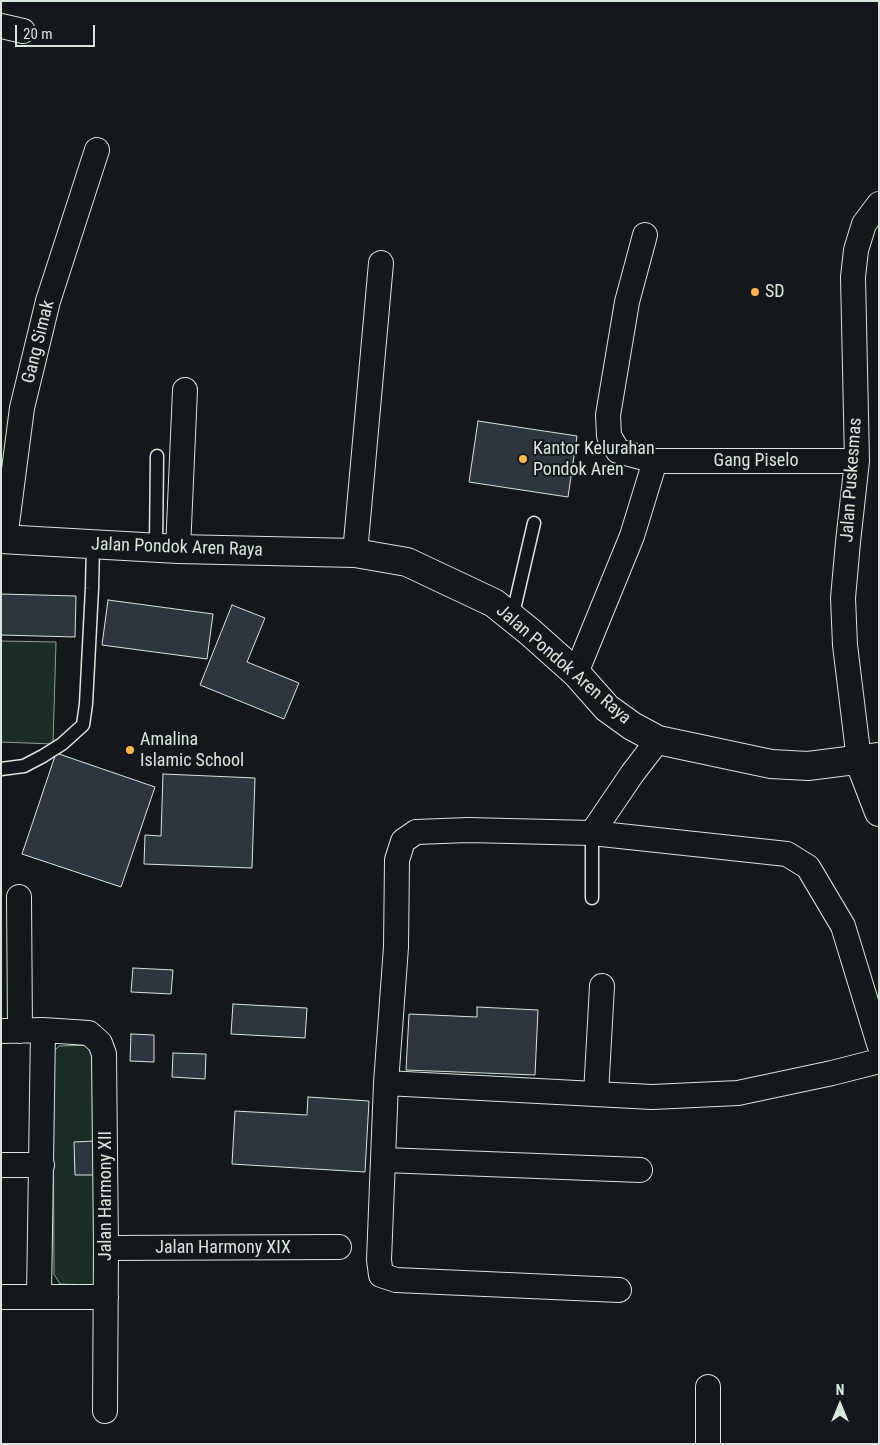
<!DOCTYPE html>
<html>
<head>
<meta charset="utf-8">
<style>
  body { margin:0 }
  #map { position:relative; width:880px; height:1445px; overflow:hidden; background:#14181c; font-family:"Roboto Condensed",sans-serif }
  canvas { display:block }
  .frame { position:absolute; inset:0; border:2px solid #d8e6dc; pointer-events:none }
  .north { position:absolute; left:815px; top:1380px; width:50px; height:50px; -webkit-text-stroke:4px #14181c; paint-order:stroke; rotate:0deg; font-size:14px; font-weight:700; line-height:20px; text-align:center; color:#d8e6dc }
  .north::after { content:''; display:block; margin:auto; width:18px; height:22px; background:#d8e6dc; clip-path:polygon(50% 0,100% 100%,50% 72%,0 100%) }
  .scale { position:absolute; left:15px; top:25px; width:80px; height:22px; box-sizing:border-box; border:2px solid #d8e6dc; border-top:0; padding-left:6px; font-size:15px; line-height:18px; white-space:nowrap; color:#d8e6dc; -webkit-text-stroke:4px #14181c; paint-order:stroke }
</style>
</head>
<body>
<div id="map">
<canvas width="880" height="1445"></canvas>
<div class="frame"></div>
<div class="north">N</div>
<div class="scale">20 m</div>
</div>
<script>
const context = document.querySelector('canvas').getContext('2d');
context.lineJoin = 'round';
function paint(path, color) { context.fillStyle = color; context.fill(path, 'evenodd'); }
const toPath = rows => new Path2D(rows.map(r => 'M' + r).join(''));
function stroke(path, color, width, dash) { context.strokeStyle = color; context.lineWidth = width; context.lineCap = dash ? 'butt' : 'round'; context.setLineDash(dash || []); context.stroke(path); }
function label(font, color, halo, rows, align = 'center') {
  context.font = font + ' "Roboto Condensed",sans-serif'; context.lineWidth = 4; context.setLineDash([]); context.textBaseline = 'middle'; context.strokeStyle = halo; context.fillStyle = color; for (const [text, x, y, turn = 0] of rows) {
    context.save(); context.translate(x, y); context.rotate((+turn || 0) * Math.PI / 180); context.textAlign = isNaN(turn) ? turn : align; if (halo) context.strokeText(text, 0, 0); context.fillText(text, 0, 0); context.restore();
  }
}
const green = toPath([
  [1,641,56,642,53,744,1,742,1,641],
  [93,1045,95,1285,60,1284,54,1274,53,1052,59,1046,93,1045]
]);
const building = toPath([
  [478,421,577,436,568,497,469,482,478,421],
  [1,594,76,596,75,637,1,635,1,594],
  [108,600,213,614,207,659,102,645,108,600],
  [232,605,265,618,247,662,299,683,284,719,200,685,232,605],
  [56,753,155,787,121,887,22,854,56,753],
  [163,774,255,778,252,868,144,864,145,835,161,836,163,774],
  [133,968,173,970,171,994,131,992,133,968],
  [233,1004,307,1008,305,1038,231,1034,233,1004],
  [477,1007,538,1010,535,1075,406,1070,409,1014,477,1017,477,1007],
  [131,1034,154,1035,154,1062,130,1061,131,1034],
  [173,1053,206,1054,205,1079,172,1077,173,1053],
  [308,1097,369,1101,365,1172,232,1164,235,1111,307,1115,308,1097],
  [95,1141,96,1175,75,1175,74,1142,95,1141]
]);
const lane = toPath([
  [156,547,157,456],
  [512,618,534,523],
  [1,769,24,766,43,756,62,744,83,725,86,704,92,588,93,545],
  [592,833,592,898]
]);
const street = toPath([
  [1,26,23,31],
  [645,235,627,302,608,415,609,436,618,451,655,461,857,461],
  [5,539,22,408,48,301,97,150],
  [178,549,185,390],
  [355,553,381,263],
  [576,673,632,536,655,461],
  [859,760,845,645,843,598,848,542,857,461,853,277,856,250,864,224,879,204],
  [592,833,787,854,808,867,843,926,879,1044],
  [19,897,20,1031],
  [1,1031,43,1030,89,1033,100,1043,104,1054,106,1248,105,1411],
  [386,1083,652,1097,738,1093,832,1073,879,1061],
  [596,1094,602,986],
  [384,1160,640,1170],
  [1,1165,42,1165],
  [106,1248,339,1247],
  [619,1290,396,1280,381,1275,379,1260,386,1083,396,947,397,860,403,841,416,832,468,830,592,833,632,774,658,740],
  [1,1297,106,1297],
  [39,1297,43,1030],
  [708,1444,708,1387]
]);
const secondary = toPath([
  [1,539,178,549,355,553,407,562,494,603,530,632,576,673,607,708,632,726,658,740,771,764,808,766,879,757],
  [859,760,879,812]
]);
const markers = [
  [755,292,5,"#ffb74d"],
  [523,459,5,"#ffb74d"],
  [130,750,5,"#ffb74d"]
];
const poiNames = [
  ["SD",765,292],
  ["Kantor Kelurahan",533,449],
  ["Pondok Aren",533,470],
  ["Amalina",140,740],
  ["Islamic School",140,761]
];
const streetNames = [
  ["Gang Simak",39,342,-76],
  ["Gang Piselo",756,461],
  ["Jalan Puskesmas",852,480,-86],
  ["Jalan Pondok Aren Raya",177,548,2],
  ["Jalan Pondok Aren Raya",563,665,41],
  ["Jalan Harmony XII",106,1196,-90],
  ["Jalan Harmony XIX",223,1248]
];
paint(green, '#1a2d24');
stroke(green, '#939e99', 1);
paint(building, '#2c363c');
stroke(building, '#d8e6dc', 1);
stroke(lane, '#d8e6dc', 15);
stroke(street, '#d8e6dc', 26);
stroke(secondary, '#d8e6dc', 30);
stroke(lane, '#14181c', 12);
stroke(street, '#14181c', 24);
stroke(secondary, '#14181c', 28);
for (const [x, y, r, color] of markers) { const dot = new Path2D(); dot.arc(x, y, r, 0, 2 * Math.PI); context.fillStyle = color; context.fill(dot); stroke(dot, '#14181c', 2); }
label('18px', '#d8e6dc', '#14181c', poiNames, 'left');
label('18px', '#d8e6dc', '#14181c', streetNames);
</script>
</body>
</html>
